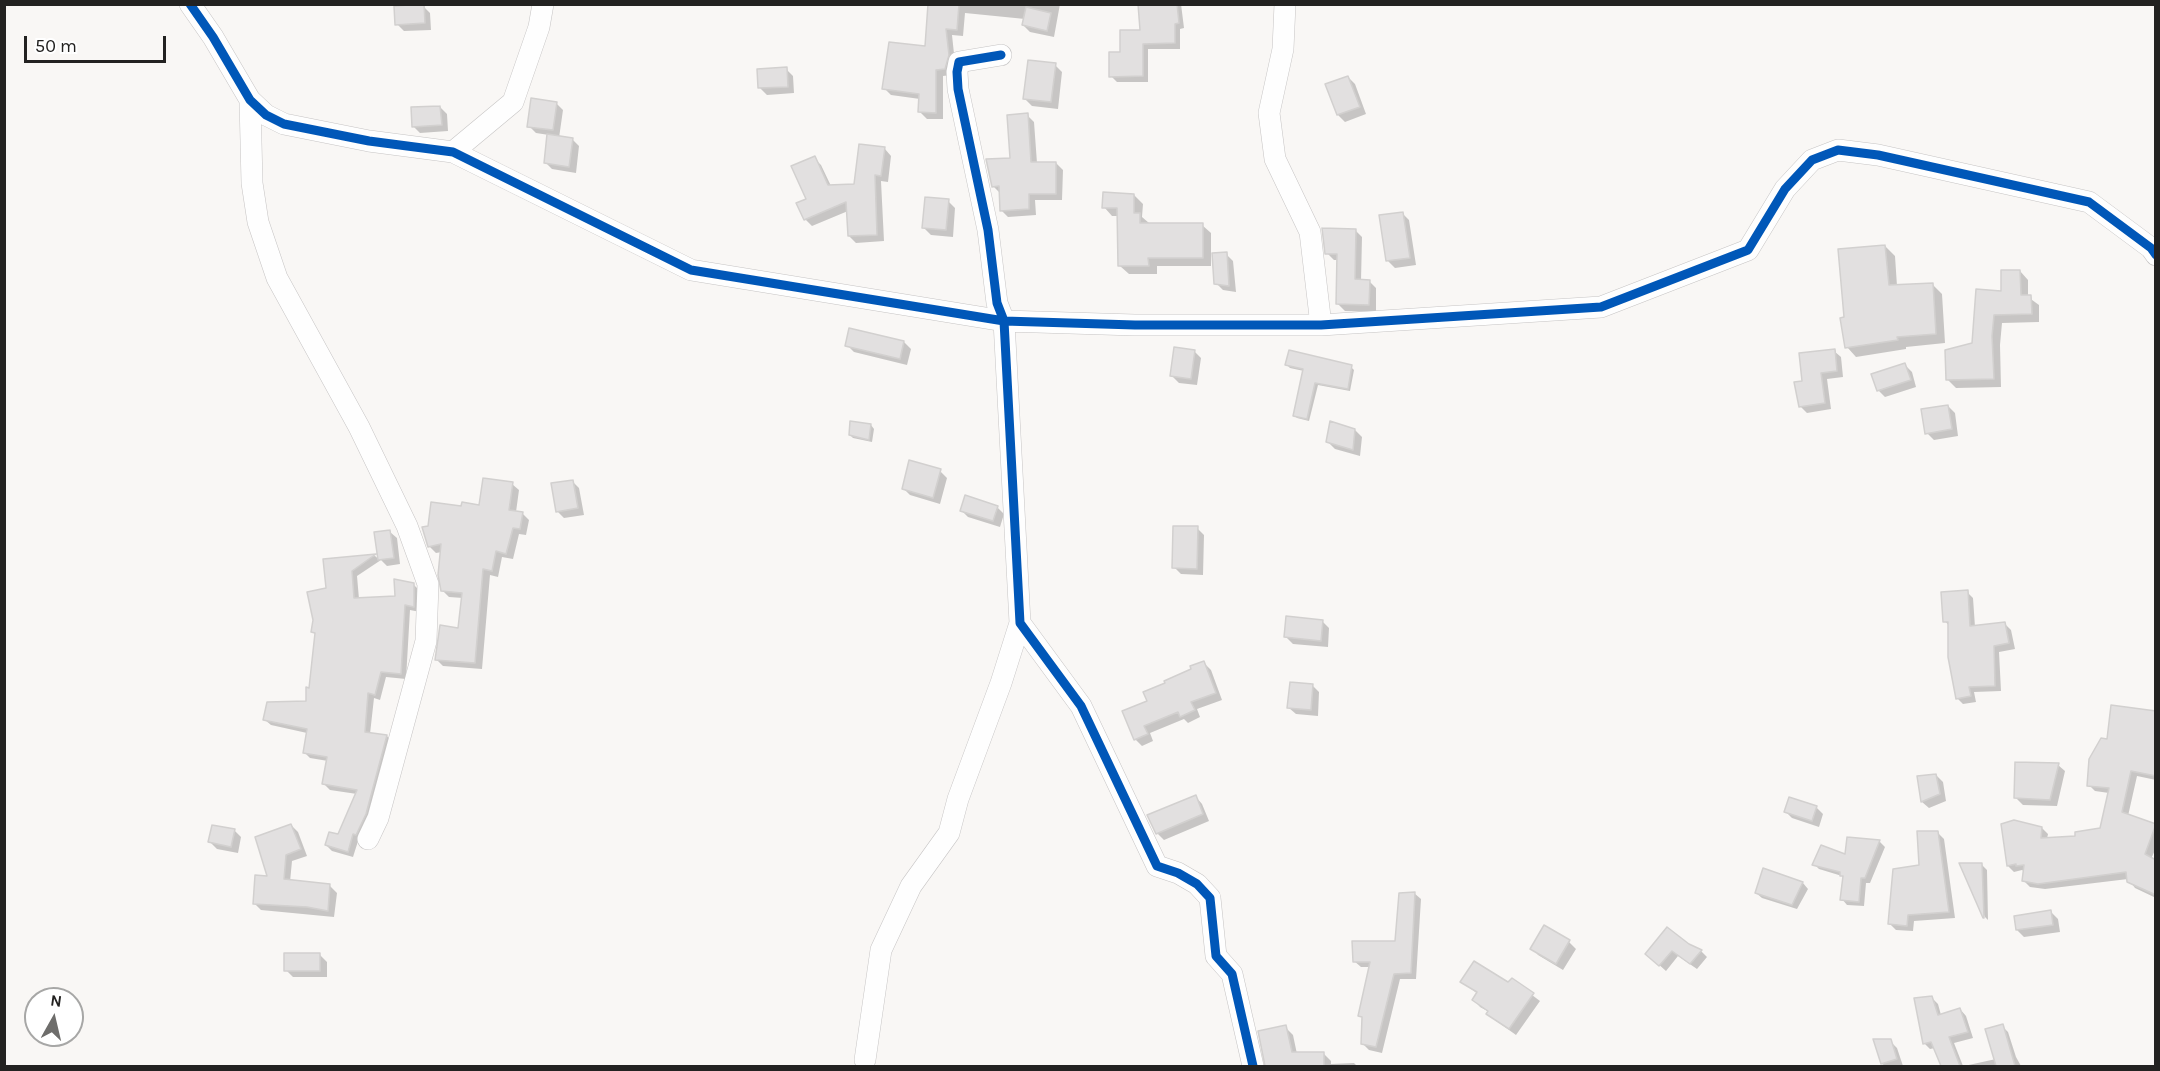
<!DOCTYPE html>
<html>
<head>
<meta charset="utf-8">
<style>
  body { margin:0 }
  #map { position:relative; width:2160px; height:1071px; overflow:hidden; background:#f9f7f5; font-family:Karla,sans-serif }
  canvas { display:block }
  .frame { position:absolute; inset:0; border:6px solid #232221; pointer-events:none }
  .north { position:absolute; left:24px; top:987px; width:60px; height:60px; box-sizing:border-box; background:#fff; border:2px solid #a7a7a6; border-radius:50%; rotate:8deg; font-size:16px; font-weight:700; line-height:24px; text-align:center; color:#232221 }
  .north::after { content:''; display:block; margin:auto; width:21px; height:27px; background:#6e6d6b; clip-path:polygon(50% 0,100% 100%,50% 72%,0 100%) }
  .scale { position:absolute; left:24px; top:36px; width:142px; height:27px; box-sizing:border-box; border:3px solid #232221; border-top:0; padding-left:8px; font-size:18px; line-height:21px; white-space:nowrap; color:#232221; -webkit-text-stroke:4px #fff; paint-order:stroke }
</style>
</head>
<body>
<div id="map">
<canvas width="2160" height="1071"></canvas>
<div class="frame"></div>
<div class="north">N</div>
<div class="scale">50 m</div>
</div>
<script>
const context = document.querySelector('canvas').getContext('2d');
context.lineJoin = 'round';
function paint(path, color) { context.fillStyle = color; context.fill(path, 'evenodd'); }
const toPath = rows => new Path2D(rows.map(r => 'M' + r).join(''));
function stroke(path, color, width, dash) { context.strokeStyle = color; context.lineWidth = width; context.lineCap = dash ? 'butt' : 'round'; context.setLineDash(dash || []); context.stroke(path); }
const shadow = toPath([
  [930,4,1060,4,1054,37,1030,32,1023,25,1025,19,965,13,963,36,952,35,955,63,951,75,943,76,943,119,927,119,920,112,920,99,891,95,884,88,926,48],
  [1124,4,1181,4,1184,28,1180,29,1180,49,1148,49,1148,82,1117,82,1111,76,1122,54,1141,32,1140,6],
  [423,6,430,13,431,30,404,31,397,24],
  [1055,65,1062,72,1058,109,1032,106,1025,99],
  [786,69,793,76,794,93,767,95,760,88],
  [1348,77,1355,84,1366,114,1345,122,1338,115,1327,85],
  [556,103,563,110,559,138,573,140,579,146,576,173,552,169,545,162,549,135,536,133,529,126],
  [440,107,447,114,448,131,420,133,413,126],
  [1027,115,1034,122,1037,163,1056,163,1063,170,1062,200,1035,200,1036,215,1008,217,1001,210,1000,193,993,186,1012,159],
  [885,149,891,156,888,182,881,181,884,241,856,243,849,236,848,211,812,226,805,219,814,158,821,165,831,186,855,185],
  [1134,195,1143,204,1142,217,1149,223,1202,225,1211,233,1211,266,1157,266,1157,274,1129,274,1120,266,1119,216,1112,216,1104,207],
  [948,201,955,208,953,237,931,235,924,228],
  [1402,213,1409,220,1416,265,1395,268,1388,261],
  [1355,230,1362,237,1361,281,1369,281,1376,288,1376,312,1345,311,1338,304,1338,260,1334,260,1327,253],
  [1885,246,1895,256,1897,286,1932,284,1942,294,1945,343,1906,347,1906,349,1856,357,1847,347,1845,319],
  [1226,254,1233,261,1236,292,1223,290,1216,283],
  [2020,271,2028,280,2028,297,2039,305,2039,322,2002,323,2000,345,2001,387,1956,388,1948,380,1974,344,2003,293],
  [904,342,911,349,907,365,854,352,847,345],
  [1194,351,1201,358,1197,385,1179,383,1172,376],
  [1834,351,1841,357,1843,377,1827,379,1831,409,1807,413,1800,406,1804,382],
  [1287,365,1351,367,1354,370,1350,391,1318,385,1309,421,1297,418,1294,415,1304,371,1290,368],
  [1905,365,1912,372,1916,387,1885,397,1878,390],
  [1948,406,1955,413,1958,436,1934,440,1927,433],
  [871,425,874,429,872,442,853,438,850,435],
  [1355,430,1362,437,1360,456,1335,449,1328,442],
  [940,471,947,478,940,504,910,495,903,488],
  [572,481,579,488,584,515,564,518,557,511],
  [512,484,519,490,516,512,522,513,529,520,526,535,519,534,513,559,502,557,498,577,490,575,482,669,443,666,437,660,460,630,463,598,449,597,442,590,442,552,436,553,429,546,463,507,481,507],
  [997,507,1004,514,1000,527,968,517,961,510],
  [1197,528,1204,535,1203,575,1181,574,1174,567],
  [390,532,397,538,400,564,387,566,381,560,357,576,359,599,396,597,413,584,419,590,420,612,410,610,406,679,386,677,380,700,374,698,370,734,387,736,392,742,371,820,359,838,353,857,332,851,326,845,339,836,357,794,330,790,324,784,328,761,310,758,304,752,307,733,271,725,265,720,307,702,311,689,316,635,313,632,327,589,324,561,375,556,380,560,376,534],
  [1967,592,1973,598,1975,627,2005,624,2011,630,2015,649,1999,652,2001,691,1974,692,1976,702,1963,704,1957,698,1949,626,1945,621],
  [1322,621,1329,628,1328,647,1293,644,1286,637],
  [1204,663,1211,670,1222,700,1197,709,1200,717,1188,723,1184,719,1150,733,1153,741,1142,746,1135,739,1149,701,1167,684],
  [1312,685,1319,692,1318,716,1296,714,1289,708],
  [2156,717,2156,780,2137,776,2128,816,2156,826,2156,848,2151,859,2156,861,2156,898,2135,888,2128,879,2045,889,2030,887,2024,881,2025,872,2022,870,2014,872,2008,866,2042,828,2048,834,2047,839,2077,838,2101,830,2109,793,2095,791,2089,785,2109,740],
  [2058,765,2065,771,2057,806,2023,805,2016,798],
  [1936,775,1943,782,1946,801,1929,808,1922,802],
  [1196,797,1202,804,1209,821,1164,840,1157,833],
  [1816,807,1823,814,1819,827,1792,818,1785,811],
  [291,825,298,832,307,856,292,861,290,882,330,886,337,893,334,917,261,910,254,903,269,877],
  [234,830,241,837,238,853,217,849,210,842],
  [1938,833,1944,839,1955,918,1914,921,1913,931,1896,930,1890,924],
  [1849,839,1880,842,1885,847,1870,883,1866,883,1864,906,1847,905,1842,899,1844,878,1842,876,1819,869,1814,864,1847,856],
  [1961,865,1982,865,1987,870,1988,920,1985,917],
  [1764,870,1803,883,1808,889,1797,909,1762,898,1756,893],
  [1414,893,1421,899,1416,979,1400,979,1382,1053,1369,1050,1362,1043,1363,1018,1360,1015,1371,967,1361,967,1354,961,1396,942],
  [2051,912,2058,919,2060,932,2024,937,2017,930],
  [1545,927,1569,942,1576,949,1563,970,1538,955,1532,948],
  [1688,945,1701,951,1707,957,1697,969,1678,956,1666,971,1647,954],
  [320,955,327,962,327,977,293,977,286,970],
  [1512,980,1540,1001,1516,1035,1495,1020,1489,1012,1480,1007,1474,1000,1478,994,1462,982,1509,984],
  [1931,997,1938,1004,1941,1015,1960,1009,1966,1016,1973,1038,1954,1043,1963,1066,1942,1066,1935,1048,1930,1049,1924,1043],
  [2002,1026,2008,1032,2016,1057,2021,1066,1964,1066,1996,1059],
  [1285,1027,1293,1035,1297,1054,1323,1053,1331,1061,1331,1064,1354,1063,1357,1066,1267,1066],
  [1890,1041,1897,1048,1903,1066,1885,1066,1882,1064]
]);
const building = toPath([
  [424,4,425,23,395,25,394,6,424,4],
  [928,4,959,4,957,30,946,29,949,55,945,69,936,70,936,113,918,112,919,94,882,89,889,42,925,46,928,4],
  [1138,4,1177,4,1179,23,1175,24,1175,43,1143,44,1143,76,1109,77,1109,52,1120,52,1120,30,1140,30,1138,4],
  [1026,7,1051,13,1047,31,1022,25,1026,7],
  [1028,60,1056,63,1051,102,1023,99,1028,60],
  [787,67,788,87,758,88,757,69,787,67],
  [1348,76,1360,107,1337,115,1325,84,1348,76],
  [531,98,557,102,553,130,527,127,531,98],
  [440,106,442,125,412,127,411,107,440,106],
  [1028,113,1031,162,1056,162,1056,194,1029,194,1029,209,1000,211,999,186,992,187,986,159,1010,158,1007,115,1028,113],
  [547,134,573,138,569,167,544,163,547,134],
  [859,144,885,147,881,176,875,175,877,235,848,236,846,202,804,220,796,203,806,199,791,166,815,156,828,185,854,184,859,144],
  [1103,192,1134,194,1134,213,1140,213,1140,223,1203,223,1203,258,1148,258,1149,266,1118,266,1117,208,1102,208,1103,192],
  [925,197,949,199,946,230,922,228,925,197],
  [1403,212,1410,258,1386,261,1379,215,1403,212],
  [1322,228,1356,229,1355,279,1370,280,1369,305,1336,304,1337,254,1325,254,1322,228],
  [1885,245,1889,285,1933,283,1936,334,1897,337,1898,340,1845,348,1840,318,1844,317,1838,249,1885,245],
  [1227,252,1229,286,1214,284,1212,253,1227,252],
  [2001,270,2020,270,2021,295,2031,295,2032,314,1994,315,1992,336,1994,379,1946,380,1945,350,1972,343,1976,289,2001,291,2001,270],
  [849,328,904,341,900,359,845,346,849,328],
  [1174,347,1195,350,1191,379,1170,376,1174,347],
  [1835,349,1837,371,1821,373,1825,403,1799,407,1794,382,1802,381,1799,353,1835,349],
  [1289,350,1352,365,1348,389,1315,383,1307,419,1293,416,1303,369,1285,365,1289,350],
  [1905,363,1911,380,1877,391,1871,374,1905,363],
  [1948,405,1952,429,1925,434,1921,409,1948,405],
  [850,421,871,424,869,440,849,435,850,421],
  [1330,421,1355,429,1353,450,1326,442,1330,421],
  [909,460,941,469,933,498,902,489,909,460],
  [483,478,513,482,509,510,523,512,520,529,513,528,506,554,496,551,492,571,483,569,475,663,435,660,440,625,458,628,462,593,441,591,438,575,441,544,428,547,422,527,428,526,431,502,461,506,462,502,479,505,483,478],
  [573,480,578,508,556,512,551,483,573,480],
  [965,495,998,506,993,521,960,511,965,495],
  [1173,526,1198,526,1197,569,1172,568,1173,526],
  [390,530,394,558,378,560,374,532,390,530],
  [376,554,352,571,354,598,395,596,394,579,414,583,414,607,405,605,401,674,381,672,375,695,368,693,365,732,387,735,366,814,356,835,353,834,348,852,325,845,329,832,338,834,357,790,322,784,327,757,303,753,307,729,263,720,267,702,306,701,306,687,309,688,315,633,311,632,313,620,307,592,326,588,323,559,376,554],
  [1968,590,1970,626,2005,622,2009,643,1994,646,1995,686,1969,687,1971,696,1956,699,1948,657,1948,622,1943,622,1941,592,1968,590],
  [1286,616,1323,620,1321,641,1284,637,1286,616],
  [1204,661,1216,693,1191,702,1195,710,1180,717,1178,712,1144,726,1148,734,1134,740,1122,711,1147,701,1143,692,1165,683,1164,681,1191,669,1190,666,1204,661],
  [1290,682,1313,684,1311,710,1287,708,1290,682],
  [2111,705,2156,711,2156,776,2131,771,2122,812,2156,824,2145,854,2156,860,2156,895,2127,882,2126,872,2038,884,2022,881,2024,865,2016,866,2016,864,2007,866,2001,824,2014,820,2042,827,2041,838,2075,836,2075,832,2100,828,2109,788,2087,786,2089,759,2101,738,2107,739,2111,705],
  [2015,762,2059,763,2050,800,2014,798,2015,762],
  [1936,774,1940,794,1921,802,1917,776,1936,774],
  [1196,795,1203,814,1156,834,1147,815,1196,795],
  [1789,797,1817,806,1812,821,1784,812,1789,797],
  [291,824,301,849,286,855,284,879,330,884,328,911,307,907,253,904,255,875,267,876,255,837,291,824],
  [212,825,235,829,231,847,208,842,212,825],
  [1917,831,1938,831,1949,912,1908,915,1907,926,1888,924,1893,869,1919,865,1917,831],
  [1847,837,1880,840,1865,878,1861,878,1859,902,1840,900,1843,876,1840,876,1840,872,1812,865,1821,845,1845,854,1847,837],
  [1959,863,1982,863,1984,918,1983,918,1959,863],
  [1763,868,1803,882,1792,905,1755,893,1763,868],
  [1415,892,1411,973,1394,974,1376,1047,1361,1044,1362,1017,1358,1016,1370,962,1353,962,1352,941,1395,941,1399,893,1415,892],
  [2051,910,2053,925,2016,930,2014,916,2051,910],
  [1544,925,1570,940,1556,964,1530,949,1544,925],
  [1667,927,1689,944,1702,950,1690,964,1672,951,1659,966,1645,954,1667,927],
  [284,953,320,953,320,971,284,971,284,953],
  [1474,961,1508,982,1512,978,1534,993,1509,1029,1486,1014,1488,1011,1472,1000,1477,992,1460,982,1474,961],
  [1932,996,1938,1015,1960,1008,1968,1032,1949,1037,1960,1066,1941,1066,1931,1042,1923,1044,1914,998,1932,996],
  [2003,1024,2015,1066,1996,1066,1985,1029,2003,1024],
  [1286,1025,1292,1052,1324,1052,1324,1066,1265,1066,1258,1031,1286,1025],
  [1873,1039,1891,1039,1897,1059,1881,1064,1873,1039]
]);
const street = toPath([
  [190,4,213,37,250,100,266,115,284,124,369,141,453,152,691,270,1004,321,1135,325,1321,325,1601,307,1748,250,1785,189,1812,160,1838,150,1878,155,2089,202,2151,248,2156,255],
  [1285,4,1283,49,1269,113,1275,159,1310,232,1321,325],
  [1001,55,959,62,957,72,958,89,988,230,997,303,1004,321,1020,623,1081,706,1157,866,1178,873,1197,884,1210,898,1216,956,1232,974,1253,1066],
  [250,100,252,183,258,222,277,278,359,427,407,526,428,584,426,641,378,818,368,839],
  [453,152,513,102,539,27,543,4],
  [865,1060,881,950,911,886,949,833,958,799,1001,683,1020,623]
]);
const cycleway = toPath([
  [190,4,213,37,250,100,266,115,284,124,369,141,453,152,691,270,1004,321,1135,325,1321,325,1601,307,1748,250,1785,189,1812,160,1838,150,1878,155,2089,202,2151,248,2156,255],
  [1001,55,959,62,957,72,958,89,988,230,997,303,1004,321,1020,623,1081,706,1157,866,1178,873,1197,884,1210,898,1216,956,1232,974,1253,1066]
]);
paint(shadow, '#0003');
paint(building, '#e2e0e0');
stroke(building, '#d2d0cf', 1.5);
stroke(street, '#c6c4c4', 22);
stroke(street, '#fefefe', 21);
stroke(cycleway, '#0057b8', 9);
</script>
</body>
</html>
